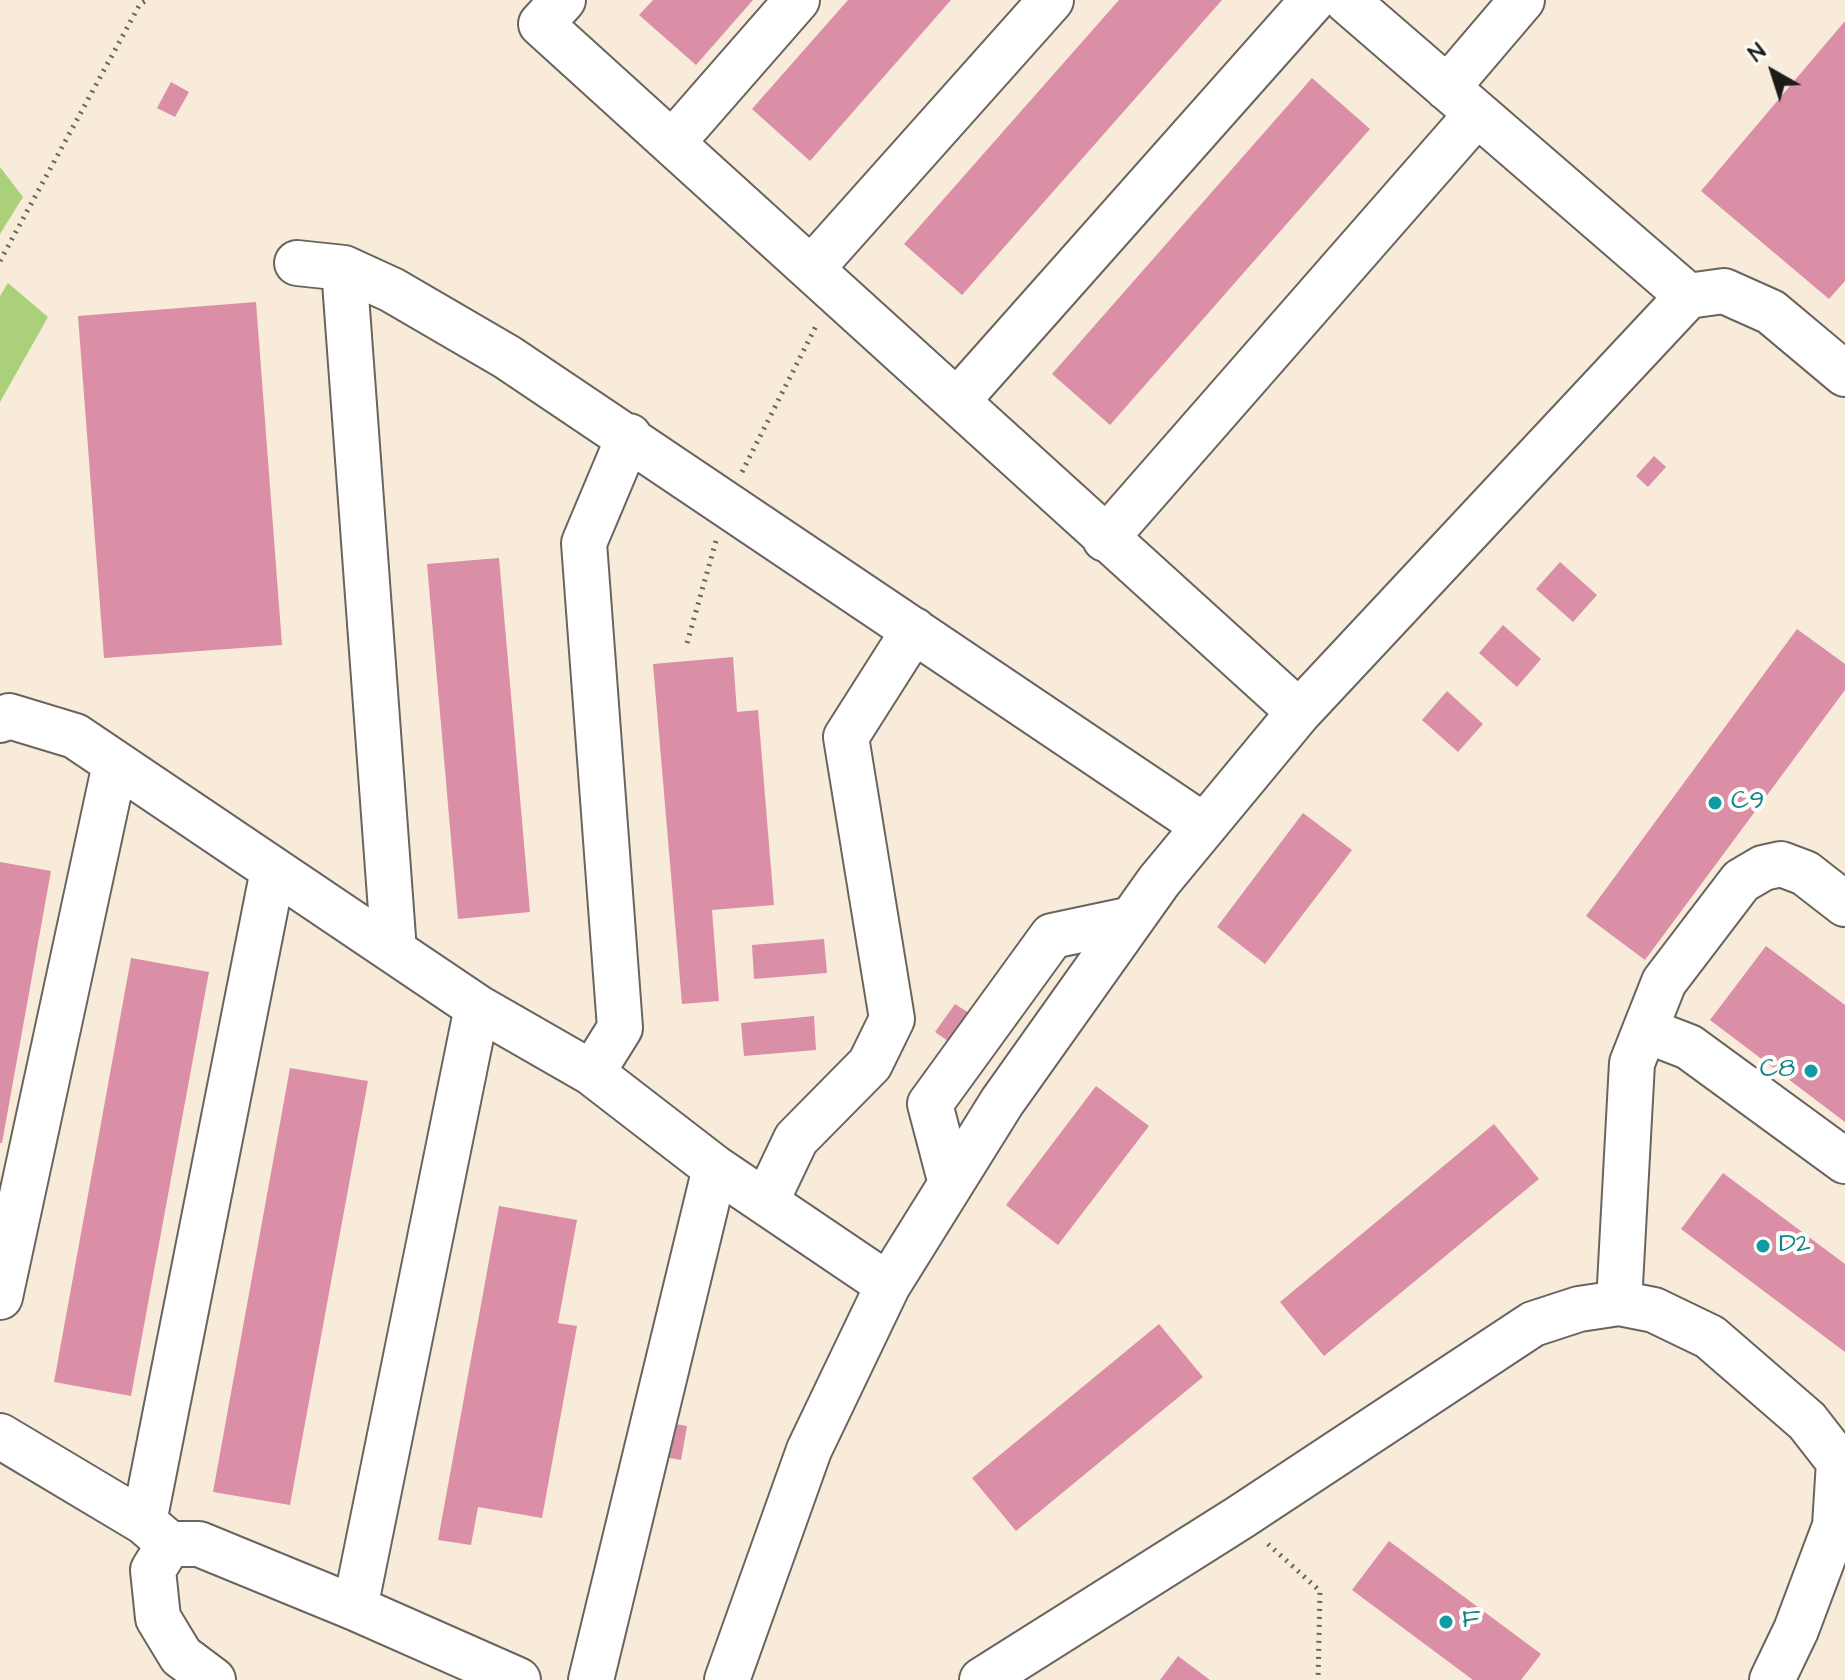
<!DOCTYPE html>
<html>
<head>
<meta charset="utf-8">
<style>
  body { margin:0 }
  #map { position:relative; width:1845px; height:1680px; overflow:hidden; background:#f9ebda; font-family:"Architects Daughter",sans-serif }
  canvas { display:block }
  .north { position:absolute; left:1733px; top:32px; width:80px; height:80px; -webkit-text-stroke:6px #fdfcf7; paint-order:stroke; rotate:321deg; font-size:22px; font-weight:700; line-height:32px; text-align:center; color:#1c1c1c }
  .north::after { content:''; display:block; margin:auto; width:28px; height:36px; background:#1c1c1c; clip-path:polygon(50% 0,100% 100%,50% 72%,0 100%) }
</style>
</head>
<body>
<div id="map">
<canvas width="1845" height="1680"></canvas>
<div class="north">N</div>
</div>
<script>
const context = document.querySelector('canvas').getContext('2d');
context.lineJoin = 'round';
function paint(path, color) { context.fillStyle = color; context.fill(path, 'evenodd'); }
const toPath = rows => new Path2D(rows.map(r => 'M' + r).join(''));
function stroke(path, color, width, dash) { context.strokeStyle = color; context.lineWidth = width; context.lineCap = dash ? 'butt' : 'round'; context.setLineDash(dash || []); context.stroke(path); }
function label(font, color, halo, rows, align = 'center') {
  context.font = font + ' "Architects Daughter",sans-serif'; context.lineWidth = 8; context.setLineDash([]); context.textBaseline = 'middle'; context.strokeStyle = halo; context.fillStyle = color; for (const [text, x, y, turn = 0] of rows) {
    context.save(); context.translate(x, y); context.rotate((+turn || 0) * Math.PI / 180); context.textAlign = isNaN(turn) ? turn : align; if (halo) context.strokeText(text, 0, 0); context.fillText(text, 0, 0); context.restore();
  }
}
const green = toPath([
  [0,167,23,197,0,234],
  [8,283,48,317,0,402,0,296]
]);
const building = toPath([
  [653,0,753,0,696,65,639,15],
  [848,0,951,0,810,161,752,109],
  [1119,0,1222,0,962,295,904,244],
  [1845,21,1845,281,1829,299,1701,191],
  [1312,78,1370,129,1110,425,1052,374],
  [171,82,189,92,175,117,157,108],
  [256,302,282,645,104,658,78,316],
  [1654,456,1666,467,1648,487,1636,476],
  [499,558,530,912,458,919,427,564],
  [1560,562,1597,595,1573,622,1536,589],
  [1503,625,1541,659,1517,687,1479,653],
  [1797,629,1845,664,1845,690,1645,960,1586,916],
  [733,657,737,712,758,710,774,905,712,910,719,1001,682,1004,653,664],
  [1447,691,1483,724,1458,752,1422,720],
  [1303,813,1352,850,1265,964,1217,927],
  [0,862,51,871,2,1143,0,1143],
  [824,939,827,973,754,979,752,945],
  [1766,946,1845,1005,1845,1122,1710,1020],
  [131,958,209,972,131,1396,54,1382],
  [955,1004,969,1013,948,1041,935,1032],
  [814,1016,816,1050,744,1056,741,1023],
  [290,1068,368,1081,290,1505,213,1492],
  [1096,1086,1149,1126,1058,1245,1006,1205],
  [1494,1124,1539,1179,1324,1356,1280,1302],
  [1723,1173,1845,1264,1845,1352,1681,1229],
  [499,1206,577,1220,558,1323,577,1326,542,1518,478,1507,471,1545,438,1540],
  [1159,1324,1203,1377,1016,1531,972,1478],
  [670,1423,687,1426,681,1460,664,1457],
  [1389,1541,1541,1654,1521,1680,1473,1680,1352,1590],
  [1178,1656,1210,1680,1160,1680]
]);
const path = toPath([
  [0,261,140,4,147,0],
  [742,472,817,324],
  [687,643,716,541],
  [1268,1544,1320,1591,1318,1680]
]);
const minor = toPath([
  [563,0,541,24,1299,712],
  [1346,0,1688,296,1724,291,1771,312,1845,374],
  [1447,88,1522,0],
  [672,143,797,0],
  [297,263,344,268,392,290,507,357,1204,826],
  [344,268,394,951],
  [811,269,1051,0],
  [957,401,1313,0],
  [1105,539,1477,114],
  [0,720,9,716,75,736,477,1007,592,1073,715,1168,888,1285],
  [1645,1030,1689,1047,1845,1161],
  [592,1073,620,1028,584,543,629,436],
  [951,1184,930,1104,1052,936,1132,919],
  [766,1202,796,1139,870,1064,892,1019,846,737,914,630],
  [0,1297,115,764],
  [1619,1303,1632,1063,1664,982,1741,881,1763,868,1781,864,1805,873,1845,904],
  [0,1436,144,1522,165,1540],
  [144,1522,273,870],
  [355,1608,477,1007],
  [213,1680,181,1656,158,1618,153,1570,169,1544,199,1544,355,1608,518,1680],
  [591,1680,715,1168],
  [727,1680,809,1450,888,1285,1002,1102,1159,881,1299,712,1688,296],
  [982,1680,1239,1518,1533,1324,1579,1309,1619,1303,1654,1310,1710,1337,1807,1421,1839,1462,1835,1526,1796,1630,1772,1680]
]);
const markers = [
  [1715,803,8,"#0f9aa8"],
  [1811,1071,8,"#0f9aa8"],
  [1763,1246,8,"#0f9aa8"],
  [1446,1622,8,"#0f9aa8"]
];
const cultureNames = [
  ["C9",1731,803],
  ["C8",1795,1071,"right"],
  ["D2",1779,1246],
  ["F",1462,1622]
];
paint(green, '#aad07a');
paint(building, '#da8fa6');
stroke(minor, '#69645e', 48);
stroke(path, '#69645e', 5, [2, 6]);
stroke(minor, '#fff', 44);
for (const [x, y, r, color] of markers) { const dot = new Path2D(); dot.arc(x, y, r, 0, 2 * Math.PI); context.fillStyle = color; context.fill(dot); stroke(dot, '#fdfcf7', 3); }
label('26px', '#0d838f', '#fdfcf7', cultureNames, 'left');
</script>
</body>
</html>
